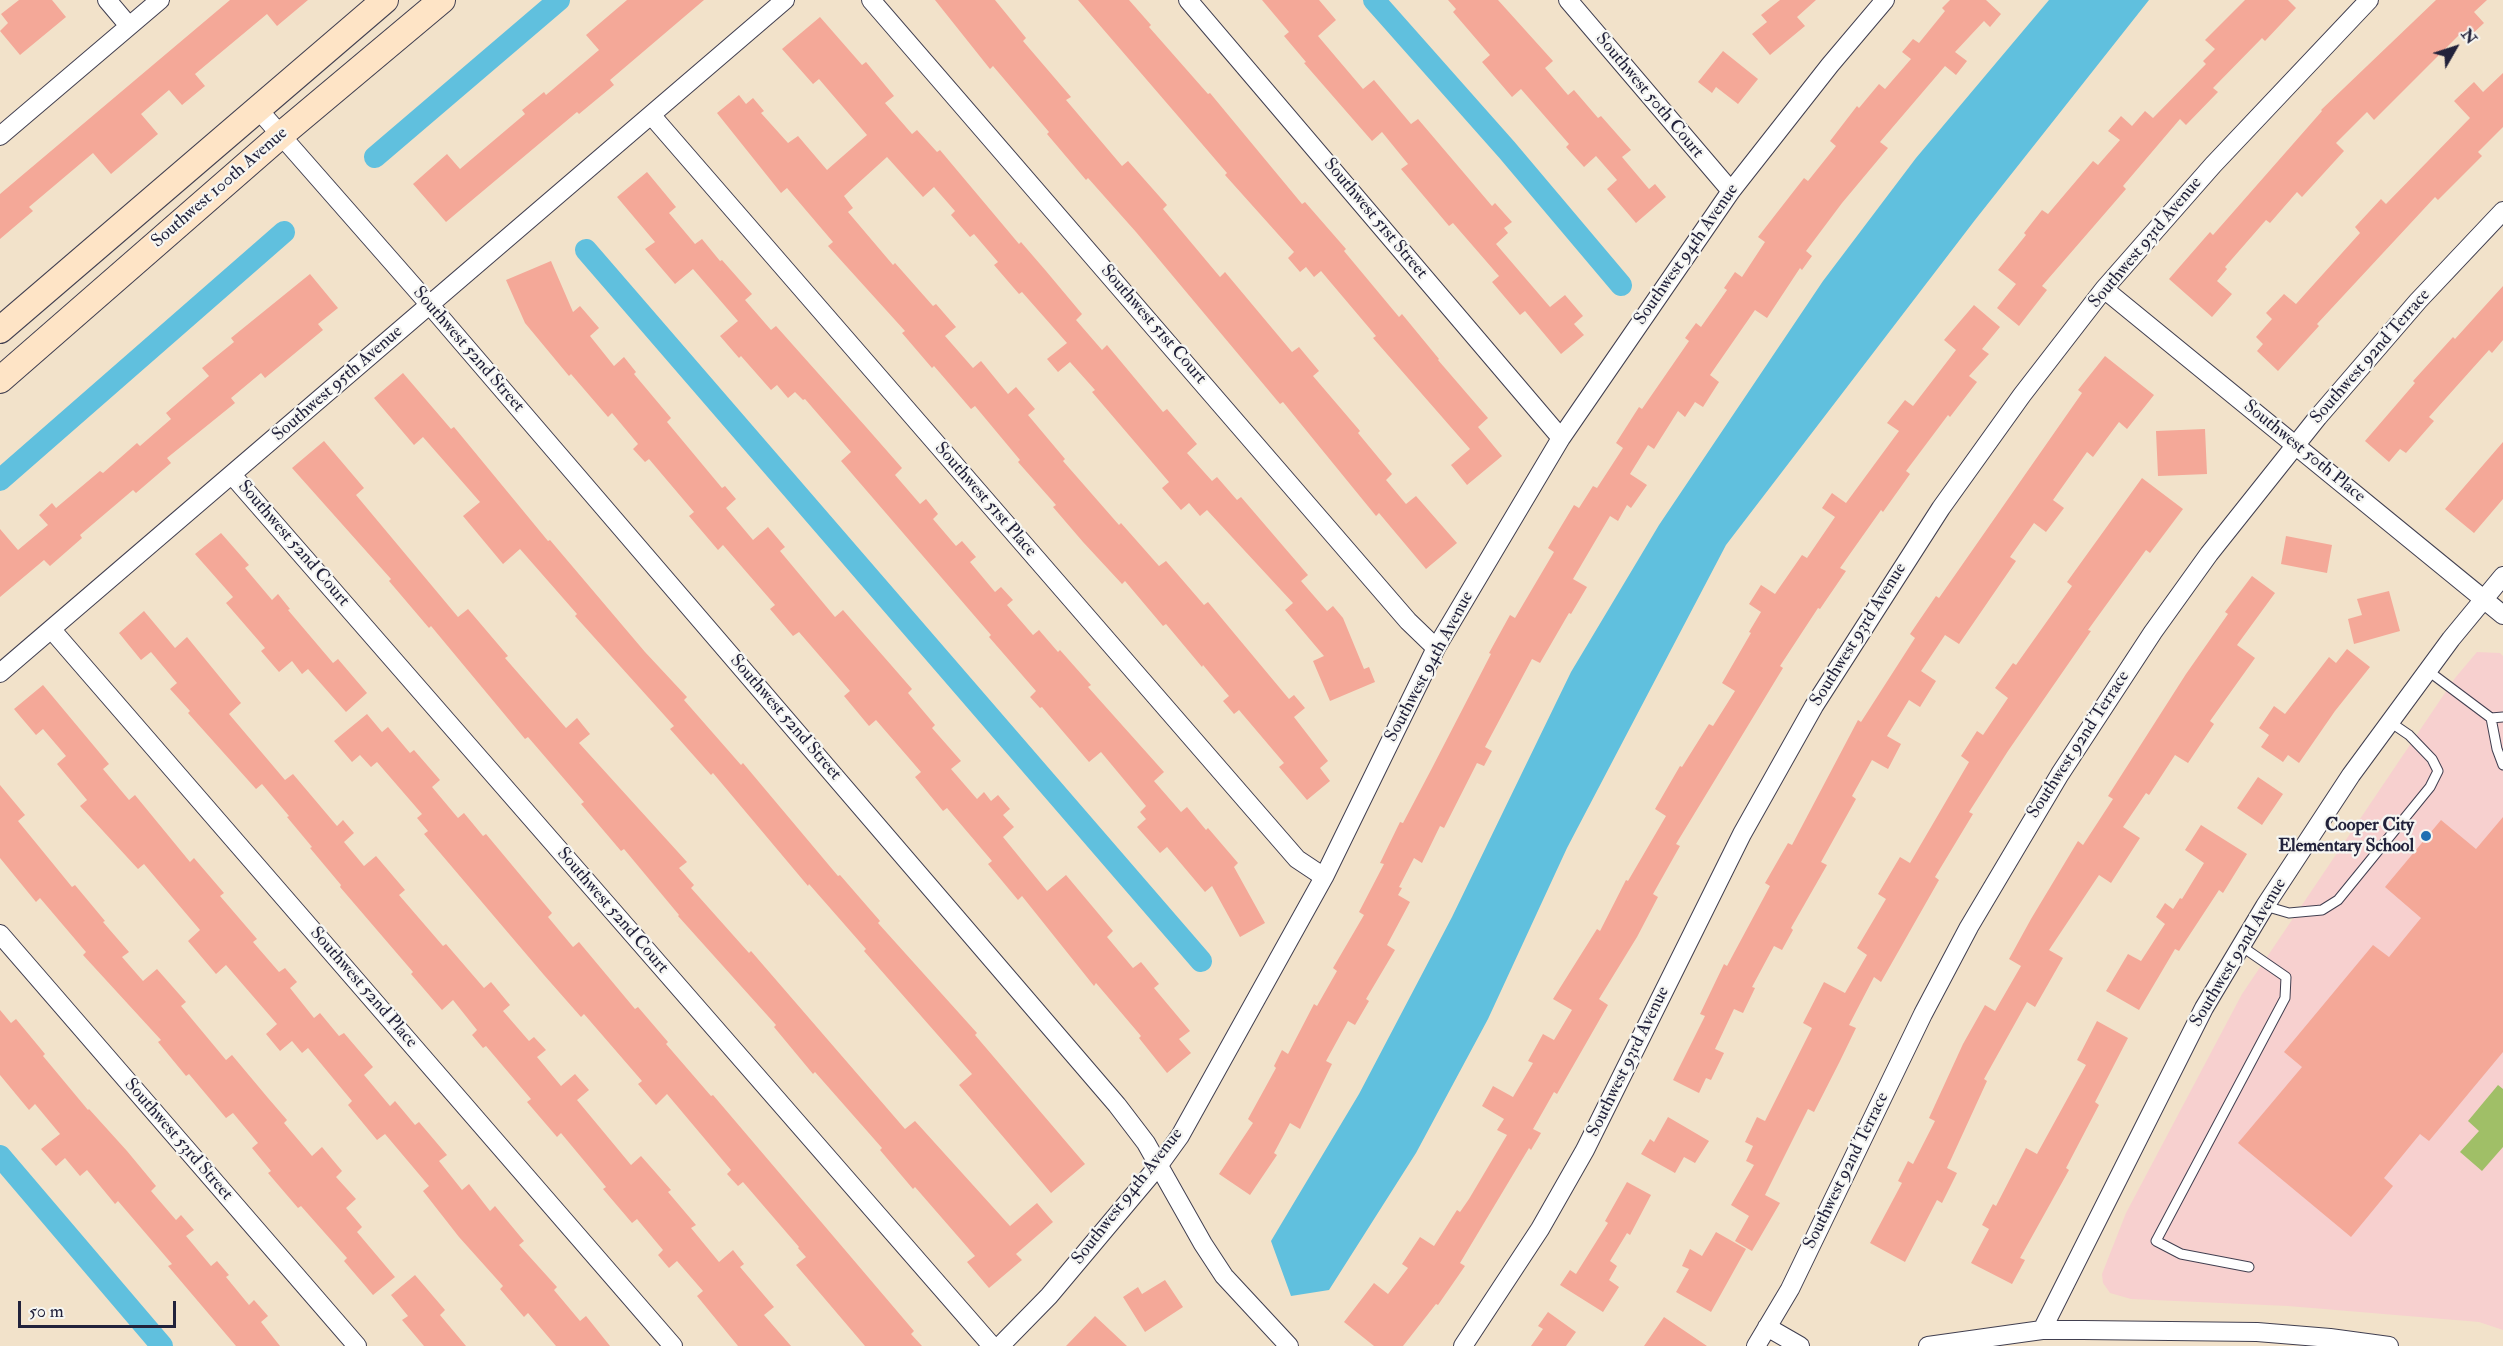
<!DOCTYPE html>
<html>
<head>
<meta charset="utf-8">
<style>
  body { margin:0 }
  #map { position:relative; width:2503px; height:1346px; overflow:hidden; background:#f2e2ca; font-family:"IM FELL Double Pica",serif }
  canvas { display:block }
  .north { position:absolute; left:2425px; top:18px; width:60px; height:60px; -webkit-text-stroke:4px #f6f6f2; paint-order:stroke; rotate:51deg; font-size:16px; font-weight:700; line-height:24px; text-align:center; color:#22223b }
  .north::after { content:''; display:block; margin:auto; width:21px; height:27px; background:#22223b; clip-path:polygon(50% 0,100% 100%,50% 72%,0 100%) }
  .scale { position:absolute; left:18px; top:1301px; width:158px; height:27px; box-sizing:border-box; border:3px solid #22223b; border-top:0; padding-left:8px; font-size:18px; line-height:21px; white-space:nowrap; color:#22223b; -webkit-text-stroke:4px #f6f6f2; paint-order:stroke }
</style>
</head>
<body>
<div id="map">
<canvas width="2503" height="1346"></canvas>
<div class="north">N</div>
<div class="scale">50 m</div>
</div>
<script>
const context = document.querySelector('canvas').getContext('2d');
context.lineJoin = 'round';
function paint(path, color) { context.fillStyle = color; context.fill(path, 'evenodd'); }
const toPath = rows => new Path2D(rows.map(r => 'M' + r).join(''));
function stroke(path, color, width, dash) { context.strokeStyle = color; context.lineWidth = width; context.lineCap = dash ? 'butt' : 'round'; context.setLineDash(dash || []); context.stroke(path); }
function label(font, color, halo, rows, align = 'center') {
  context.font = font + ' "IM FELL Double Pica",serif'; context.lineWidth = 4.5; context.setLineDash([]); context.textBaseline = 'middle'; context.strokeStyle = halo; context.fillStyle = color; for (const [text, x, y, turn = 0] of rows) {
    context.save(); context.translate(x, y); context.rotate((+turn || 0) * Math.PI / 180); context.textAlign = isNaN(turn) ? turn : align; if (halo) context.strokeText(text, 0, 0); context.fillText(text, 0, 0); context.restore();
  }
}
const built = toPath([
  [2477,652,2500,653,2503,656,2503,1330,2479,1322,2288,1306,2131,1299,2110,1293,2103,1283,2102,1274,2126,1213,2242,994,2455,678]
]);
const green = toPath([
  [2498,1085,2503,1089,2503,1147,2482,1171,2460,1152,2479,1131,2468,1121]
]);
const water = toPath([
  [2049,0,2149,0,1975,220,1726,545,1567,848,1488,1019,1416,1153,1329,1290,1291,1296,1271,1241,1359,1094,1452,917,1571,672,1659,525,1823,281,1916,158]
]);
const canal = toPath([
  [1374,0,1507,150,1621,285],
  [375,157,559,0],
  [586,250,1201,961],
  [0,480,284,232],
  [0,1156,162,1346]
]);
const building = toPath([
  [19,0,52,0,66,17,20,55,0,31,8,23,1,14],
  [230,0,308,0,277,26,267,14,195,74,205,86,182,105,169,90,141,114,158,134,111,174,93,153,29,207,33,211,0,239,0,194],
  [627,0,704,0,610,80,614,85,579,114,577,112,446,222,413,184,447,154,460,169,525,114,522,110,544,92,546,95,599,50,586,35],
  [935,0,995,0,1026,38,1023,41,1071,97,1066,100,1122,166,1128,161,1167,205,1163,209,1220,277,1225,272,1292,352,1299,347,1319,371,1313,376,1360,431,1358,433,1392,474,1386,480,1406,504,1416,496,1457,543,1426,569,1379,513,1376,516,1283,402,1280,404,1136,232,1088,178,1086,180,1047,134,1049,132,993,66,990,69],
  [1078,0,1129,0,1151,25,1149,27,1208,94,1210,93,1302,204,1305,202,1346,249,1344,251,1399,317,1402,314,1439,359,1438,360,1488,418,1478,427,1502,456,1467,485,1451,465,1470,449,1373,338,1376,336,1321,271,1314,277,1306,267,1300,272,1288,258,1294,252,1225,175,1227,173],
  [1262,0,1319,0,1336,20,1318,36,1363,89,1374,80,1411,124,1418,119,1492,206,1495,203,1512,222,1504,228,1508,233,1496,244,1550,307,1565,295,1583,316,1574,324,1584,335,1561,354,1525,311,1520,315,1492,282,1499,276,1453,223,1449,226,1401,169,1408,164,1382,132,1372,141,1304,63,1306,62,1284,36,1289,32],
  [1448,0,1498,0,1553,61,1545,68,1568,95,1574,90,1598,118,1601,116,1631,150,1622,157,1649,189,1655,184,1666,197,1636,223,1607,189,1617,180,1596,156,1584,167,1566,147,1569,144,1521,89,1512,97,1482,62,1490,55,1453,12,1456,9],
  [1780,0,1816,0,1797,17,1805,26,1770,55,1752,34,1767,22,1761,15],
  [1950,0,1986,0,2001,14,1990,27,1984,21,1955,52,1967,61,1956,75,1945,66,1880,142,1888,148,1842,203,1806,251,1812,256,1802,270,1800,268,1767,318,1755,310,1710,375,1719,382,1703,407,1695,402,1685,417,1678,411,1654,449,1648,445,1630,474,1647,485,1631,508,1627,505,1618,521,1610,516,1573,579,1587,587,1571,614,1569,613,1540,663,1532,659,1485,747,1492,751,1484,766,1477,763,1444,828,1440,826,1422,863,1414,858,1399,887,1402,888,1398,895,1410,902,1387,945,1395,950,1366,999,1369,1001,1355,1025,1348,1021,1326,1061,1332,1064,1300,1129,1290,1123,1274,1153,1277,1155,1250,1195,1219,1174,1253,1123,1248,1119,1276,1068,1274,1066,1282,1050,1288,1054,1314,1004,1317,1006,1337,971,1333,968,1364,915,1359,912,1384,864,1380,863,1400,822,1403,823,1431,770,1491,654,1489,653,1510,615,1515,618,1554,552,1548,548,1574,505,1579,508,1593,486,1597,488,1623,448,1616,443,1639,407,1642,409,1689,341,1685,338,1696,323,1701,327,1727,290,1724,288,1735,272,1742,277,1765,242,1758,237,1804,178,1808,181,1836,146,1830,141,1857,106,1859,108,1879,84,1885,89,1911,59,1902,52,1913,39,1919,43,1945,11,1942,8],
  [2245,0,2288,0,2296,8,2265,41,2262,38,2213,88,2218,92,2186,125,2180,119,2123,186,2126,189,2042,286,2047,290,2019,326,1997,308,2016,284,1998,270,2026,235,2024,233,2042,210,2048,214,2093,161,2098,165,2120,140,2108,131,2121,116,2132,126,2145,111,2153,118,2206,64,2203,61,2215,49,2205,40],
  [2436,0,2487,0,2474,12,2484,23,2469,37,2463,31,2374,120,2367,112,2336,143,2344,151,2302,197,2297,192,2270,223,2266,220,2225,267,2227,269,2217,281,2232,294,2212,317,2169,279,2210,232,2213,235,2322,111,2321,110],
  [820,17,862,65,866,62,894,96,885,103,912,134,917,130,937,152,940,150,1019,244,1021,242,1046,271,1082,314,1076,320,1102,350,1107,345,1163,412,1167,409,1197,444,1187,453,1212,481,1217,477,1237,500,1241,497,1308,575,1301,581,1327,611,1333,606,1343,618,1364,669,1369,667,1375,682,1330,701,1313,661,1324,656,1285,610,1293,603,1207,510,1200,516,1189,503,1181,510,1162,488,1169,482,1092,392,1095,390,1070,362,1058,372,1047,359,1067,343,1022,292,1019,294,994,265,998,262,974,234,970,237,951,215,955,211,934,187,923,197,887,157,844,196,853,208,848,212,893,265,895,263,933,306,936,304,956,327,945,336,973,368,981,361,1008,394,1016,387,1035,409,1028,415,1065,459,1063,461,1119,525,1121,523,1159,566,1166,561,1204,605,1208,602,1289,699,1294,695,1305,708,1294,717,1328,761,1320,768,1330,781,1307,800,1279,767,1284,763,1239,710,1234,714,1223,701,1229,696,1203,665,1202,667,1166,624,1163,626,1125,581,1122,584,1083,542,1053,507,1056,505,1018,462,1020,460,975,406,971,409,934,366,932,368,902,333,905,331,828,246,833,242,787,188,781,193,717,113,739,95,746,104,753,98,764,111,761,113,788,143,798,136,827,170,867,135,819,79,813,84,782,49],
  [1723,51,1758,79,1738,104,1716,87,1712,93,1698,82],
  [2503,73,2503,127,2478,152,2482,156,2438,200,2435,197,2317,324,2319,326,2278,371,2257,351,2263,344,2256,337,2272,319,2266,313,2284,294,2296,304,2360,233,2355,227,2381,199,2386,204,2470,118,2454,101,2474,82,2483,92],
  [647,172,676,207,669,213,695,244,702,239,720,261,722,260,752,294,745,300,771,330,776,326,866,427,902,468,895,475,920,504,926,499,938,514,933,519,956,546,962,541,976,557,970,562,995,592,1001,587,1013,600,1007,605,1033,635,1039,630,1058,652,1060,650,1091,685,1088,687,1164,772,1154,781,1181,812,1187,807,1206,830,1208,828,1238,863,1234,867,1265,923,1240,937,1212,886,1205,892,1167,847,1160,853,1137,827,1146,819,1140,812,1146,806,1101,752,1089,762,1042,707,1040,708,1030,697,1036,691,989,637,991,635,841,461,851,452,805,399,803,400,795,392,788,398,777,385,771,390,741,356,739,358,720,336,738,321,693,269,675,284,645,249,655,242,617,197],
  [551,261,573,312,580,306,599,328,590,336,614,366,624,357,636,372,634,374,671,418,667,422,722,488,725,486,736,499,726,508,753,540,768,527,785,547,780,551,835,617,843,610,912,689,908,693,935,725,932,728,961,761,951,769,977,799,984,792,991,801,998,795,1010,809,1003,815,1014,827,1003,837,1047,891,1066,875,1113,931,1107,937,1133,968,1141,962,1159,984,1154,988,1190,1031,1179,1039,1191,1053,1167,1073,1139,1038,1141,1036,1096,983,1094,986,1022,896,1018,900,988,864,992,861,947,808,943,811,915,777,921,772,876,720,869,726,844,696,850,691,799,632,793,636,770,609,775,605,723,545,718,550,689,516,694,512,649,459,645,462,633,449,638,444,612,413,608,417,571,374,569,376,525,323,506,280],
  [310,274,338,308,318,324,323,330,265,378,261,373,231,398,235,403,167,458,171,463,136,493,133,490,80,535,82,538,50,566,44,560,0,597,0,529,18,550,48,525,39,515,52,503,56,508,100,471,103,473,137,443,140,446,171,419,166,413,209,376,202,368,234,342,231,338],
  [2503,286,2503,340,2492,353,2489,350,2429,417,2434,421,2406,453,2400,449,2389,462,2365,441,2415,383,2413,381,2453,337,2455,339],
  [1974,305,2000,327,1982,349,1989,354,1969,376,1977,382,1950,417,1948,415,1906,471,1910,474,1883,512,1881,510,1840,568,1846,571,1820,609,1818,608,1780,666,1783,668,1676,844,1680,846,1653,894,1658,897,1637,937,1599,999,1608,1005,1557,1094,1554,1092,1533,1129,1541,1133,1531,1150,1529,1148,1460,1263,1465,1266,1438,1305,1436,1304,1403,1346,1374,1346,1344,1322,1374,1283,1388,1294,1408,1268,1402,1264,1420,1237,1434,1246,1457,1210,1460,1212,1469,1199,1507,1135,1497,1130,1504,1119,1482,1106,1493,1086,1513,1097,1533,1063,1528,1061,1543,1034,1554,1040,1572,1010,1553,999,1597,929,1600,931,1626,880,1628,881,1666,816,1655,809,1680,766,1682,767,1709,724,1713,726,1735,691,1722,683,1751,633,1749,632,1761,612,1749,604,1761,585,1775,594,1802,555,1807,558,1835,517,1822,508,1832,493,1846,503,1899,431,1887,423,1905,400,1913,406,1956,350,1944,340],
  [2105,356,2154,395,2127,429,2119,422,2093,457,2087,452,2053,500,2064,508,2046,532,2034,523,2010,557,2016,561,1959,644,1945,635,1921,671,1936,681,1920,707,1909,700,1887,736,1901,744,1888,769,1872,760,1852,796,1856,799,1821,862,1827,865,1791,928,1793,930,1782,950,1774,946,1752,987,1755,988,1743,1013,1734,1009,1715,1049,1724,1053,1711,1080,1706,1078,1699,1093,1673,1080,1705,1016,1700,1014,1724,964,1727,966,1770,886,1765,883,1788,843,1792,845,1858,720,1861,722,1915,638,1910,634,1936,596,1939,598,2082,393,2078,390],
  [403,373,451,429,454,427,548,541,550,540,645,652,687,697,684,700,741,765,743,763,838,876,840,875,880,921,878,923,977,1033,975,1035,1085,1164,1051,1193,959,1085,972,1074,864,951,866,949,809,884,808,886,713,773,711,775,670,729,674,726,575,616,577,614,520,549,503,564,463,516,480,502,423,437,414,445,374,398],
  [2205,429,2207,474,2158,476,2156,431],
  [324,441,364,488,356,495,458,617,468,609,508,656,505,658,566,728,577,718,590,734,579,743,687,862,679,868,694,885,691,888,749,953,751,951,905,1129,915,1121,1010,1226,1037,1203,1053,1222,1016,1254,1022,1260,989,1288,967,1262,975,1256,915,1187,913,1189,880,1150,882,1148,815,1072,813,1074,774,1027,776,1025,678,916,679,915,624,849,621,851,581,804,584,802,528,737,525,739,431,626,429,628,389,581,391,579,292,468],
  [2503,442,2503,499,2474,533,2445,509],
  [2142,478,2183,509,2150,553,2146,550,2088,630,2091,631,2008,751,1969,812,1973,814,1935,877,1939,880,1881,982,1874,977,1849,1025,1856,1028,1839,1063,1814,1112,1808,1109,1765,1195,1780,1203,1752,1251,1735,1241,1749,1216,1731,1205,1754,1165,1746,1161,1753,1146,1745,1142,1757,1117,1765,1121,1812,1028,1803,1023,1824,982,1845,993,1867,955,1857,948,1886,899,1878,894,1900,857,1910,863,1969,762,1961,756,1977,731,1983,735,2008,698,1995,688,2013,663,2016,665,2072,586,2067,582],
  [221,533,249,565,245,568,272,600,278,594,290,609,288,610,333,663,338,659,367,693,346,712,308,669,302,674,292,661,279,672,261,651,265,648,226,603,233,597,195,554],
  [2286,536,2332,545,2327,573,2281,564],
  [2252,576,2275,593,2237,645,2255,658,2210,721,2214,724,2188,763,2175,755,2149,795,2146,793,2123,827,2140,838,2111,883,2099,875,2049,950,2063,958,2035,1007,2027,1002,1984,1079,1987,1081,1947,1168,1957,1173,1942,1203,1937,1200,1905,1262,1870,1243,1902,1183,1898,1181,1908,1161,1913,1164,1935,1121,1929,1118,1963,1044,1985,1005,1995,1011,2021,966,2009,959,2031,919,2078,841,2083,845,2113,799,2108,796,2186,674,2228,614,2225,612],
  [2389,591,2400,631,2354,644,2348,619,2362,615,2357,599],
  [144,611,175,648,187,637,241,703,229,714,285,780,293,774,337,826,343,820,354,833,344,842,364,866,376,856,405,890,399,895,443,946,446,944,484,988,491,982,510,1005,503,1011,529,1041,534,1037,546,1050,537,1057,561,1086,575,1074,589,1090,577,1100,631,1165,641,1156,671,1190,668,1192,696,1225,691,1228,719,1262,733,1250,744,1264,740,1267,774,1307,764,1315,791,1346,738,1346,697,1296,703,1291,677,1261,669,1268,658,1255,663,1250,637,1219,632,1223,603,1189,606,1187,561,1133,557,1137,527,1102,531,1099,486,1046,483,1048,472,1035,477,1030,453,1000,442,1010,411,974,413,972,340,887,341,885,310,848,312,847,287,817,289,816,262,784,256,789,188,713,190,711,170,689,177,683,151,652,141,660,119,633],
  [2347,649,2370,667,2335,711,2299,763,2288,755,2283,762,2261,747,2269,735,2259,728,2274,706,2285,714,2329,657,2336,663],
  [43,685,109,764,103,769,129,800,135,795,190,862,194,858,224,893,220,896,257,939,253,942,279,972,285,968,297,982,290,988,314,1018,320,1013,339,1036,344,1033,373,1067,364,1075,390,1106,395,1101,415,1125,419,1122,447,1155,439,1161,462,1190,469,1184,490,1211,495,1206,524,1241,519,1245,557,1287,554,1290,580,1321,586,1316,610,1346,556,1346,528,1313,524,1317,500,1289,503,1286,459,1237,423,1191,429,1186,385,1134,377,1140,348,1105,352,1101,308,1048,302,1053,292,1041,280,1051,266,1034,277,1024,226,965,216,974,188,941,200,930,144,864,138,869,80,806,87,800,57,764,66,756,43,729,36,735,14,709],
  [367,714,382,732,388,727,410,753,414,750,440,780,432,787,458,818,464,813,483,836,486,834,552,913,548,917,573,947,579,942,635,1009,638,1007,668,1042,666,1044,711,1096,713,1095,914,1331,911,1334,922,1346,865,1346,796,1265,806,1257,798,1248,799,1247,743,1182,738,1186,727,1174,731,1170,667,1094,656,1105,638,1084,642,1081,584,1014,581,1017,544,975,424,834,428,831,417,818,422,814,377,762,371,767,360,755,352,762,334,741],
  [2258,777,2283,794,2262,825,2237,808],
  [0,785,25,815,18,821,72,887,75,885,105,921,103,922,129,952,122,957,143,981,157,969,186,1002,181,1006,226,1060,232,1055,268,1098,287,1120,284,1123,312,1156,322,1147,342,1171,336,1177,356,1199,346,1208,362,1227,357,1232,395,1277,373,1295,344,1261,347,1258,301,1206,298,1208,268,1173,271,1171,252,1148,258,1143,233,1113,226,1118,189,1074,186,1076,158,1042,161,1040,83,955,86,952,40,898,36,902,0,858],
  [2503,817,2503,1052,2429,1141,2420,1134,2384,1178,2393,1186,2351,1237,2238,1143,2302,1067,2284,1052,2373,945,2389,957,2421,918,2385,887,2441,820,2476,849],
  [2201,825,2247,854,2223,893,2219,890,2179,951,2175,949,2139,1010,2106,991,2128,954,2141,961,2165,924,2156,917,2165,903,2173,909,2180,898,2182,899,2204,863,2185,850],
  [0,1010,11,1023,16,1019,45,1054,43,1056,88,1110,89,1109,127,1151,156,1186,151,1191,176,1220,181,1215,194,1230,186,1236,211,1266,217,1261,229,1275,226,1277,249,1305,254,1300,268,1316,261,1322,280,1346,236,1346,168,1266,172,1264,118,1201,115,1204,87,1170,80,1176,65,1158,56,1166,41,1149,60,1134,35,1104,29,1110,0,1075],
  [2097,1021,2128,1038,2095,1102,2099,1105,2066,1168,2069,1170,2020,1258,2025,1260,2012,1284,1971,1263,1989,1229,1982,1225,1993,1204,1996,1206,2026,1148,2037,1154,2086,1065,2077,1060],
  [1668,1117,1709,1141,1695,1163,1684,1157,1675,1173,1641,1154,1650,1139,1654,1142],
  [1627,1182,1651,1195,1630,1235,1627,1233,1610,1261,1617,1266,1609,1280,1619,1287,1603,1312,1560,1285,1570,1270,1576,1274,1608,1223,1605,1221],
  [1716,1232,1746,1249,1711,1312,1676,1292,1689,1269,1682,1266,1690,1249,1702,1256],
  [415,1275,445,1310,440,1315,466,1346,424,1346,402,1320,408,1316,391,1295],
  [1165,1280,1183,1307,1145,1332,1123,1297,1138,1287,1142,1294],
  [1548,1312,1576,1332,1566,1346,1531,1346,1543,1329,1538,1326],
  [1095,1316,1127,1346,1066,1346],
  [1664,1317,1707,1346,1644,1346]
]);
const lane = toPath([
  [2427,670,2491,718,2503,717],
  [2491,718,2497,749,2503,765],
  [2265,906,2289,913,2322,910,2338,900,2430,787,2438,771,2432,759,2409,735,2390,722],
  [2241,946,2286,977,2285,998,2156,1241,2181,1254,2249,1267]
]);
const street = toPath([
  [107,0,129,26],
  [871,0,1408,621,1436,648],
  [1188,0,1561,438],
  [1568,0,1731,191],
  [257,108,429,304,1117,1105,1146,1143,1203,1244,1224,1276,1289,1346],
  [652,116,1297,859,1324,877],
  [0,136,160,0],
  [2104,289,2503,615],
  [233,476,992,1346],
  [52,630,673,1346],
  [0,673,785,0],
  [0,934,357,1346],
  [1767,1327,1800,1346],
  [2042,1330,2204,1008,2265,906,2351,775,2451,639,2503,576],
  [1000,1346,1049,1296,1159,1165,1180,1136,1324,877,1436,648,1561,438,1731,191,1830,65,1885,0],
  [1463,1346,1540,1229,1585,1150,1742,834,1814,706,1941,508,2022,395,2104,289,2213,165,2369,0],
  [1756,1346,1790,1289,1923,1014,1969,927,2060,774,2153,632,2209,554,2318,417,2418,301,2503,211],
  [1928,1346,2042,1330,2083,1330,2257,1332,2330,1338,2389,1346]
]);
const secondary = toPath([
  [0,330,385,0],
  [0,380,281,135,442,0]
]);
const markers = [
  [2426,836,6,"#1f6fb2"]
];
const streetNames = [
  ["Southwest 50th Court",1649,96,50],
  ["Southwest 100th Avenue",220,188,-41],
  ["Southwest 51st Street",1375,219,50],
  ["Southwest 93rd Avenue",2146,243,-50],
  ["Southwest 94th Avenue",1687,255,-55],
  ["Southwest 51st Court",1153,325,49],
  ["Southwest 52nd Street",468,350,49],
  ["Southwest 92nd Terrace",2371,357,-49],
  ["Southwest 95th Avenue",338,384,-41],
  ["Southwest 50th Place",2304,452,39],
  ["Southwest 51st Place",985,500,49],
  ["Southwest 52nd Court",293,544,49],
  ["Southwest 93rd Avenue",1859,635,-58],
  ["Southwest 94th Avenue",1430,667,-62],
  ["Southwest 52nd Street",785,718,49],
  ["Southwest 92nd Terrace",2079,745,-57],
  ["Southwest 52nd Court",612,911,49],
  ["Southwest 92nd Avenue",2239,953,-59],
  ["Southwest 52nd Place",363,988,49],
  ["Southwest 93rd Avenue",1629,1062,-64],
  ["Southwest 53rd Street",178,1140,49],
  ["Southwest 92nd Terrace",1847,1171,-64],
  ["Southwest 94th Avenue",1128,1197,-52]
];
const poiNames = [
  ["Cooper City",2414,826],
  ["Elementary School",2414,847]
];
paint(built, '#f7d0cf');
paint(green, '#a0bf67');
paint(water, '#60c0de');
stroke(canal, '#60c0de', 22);
paint(building, '#f4a898');
stroke(lane, '#413f50', 11);
stroke(street, '#413f50', 20);
stroke(secondary, '#413f50', 28);
stroke(lane, '#fff', 9);
stroke(street, '#fff', 18);
stroke(secondary, '#fee4c6', 26);
for (const [x, y, r, color] of markers) { const dot = new Path2D(); dot.arc(x, y, r, 0, 2 * Math.PI); context.fillStyle = color; context.fill(dot); stroke(dot, '#f6f6f2', 2); }
label('18px', '#22223b', '#f6f6f2', streetNames);
label('bold 18px', '#22223b', '#f6f6f2', poiNames, 'right');
</script>
</body>
</html>
